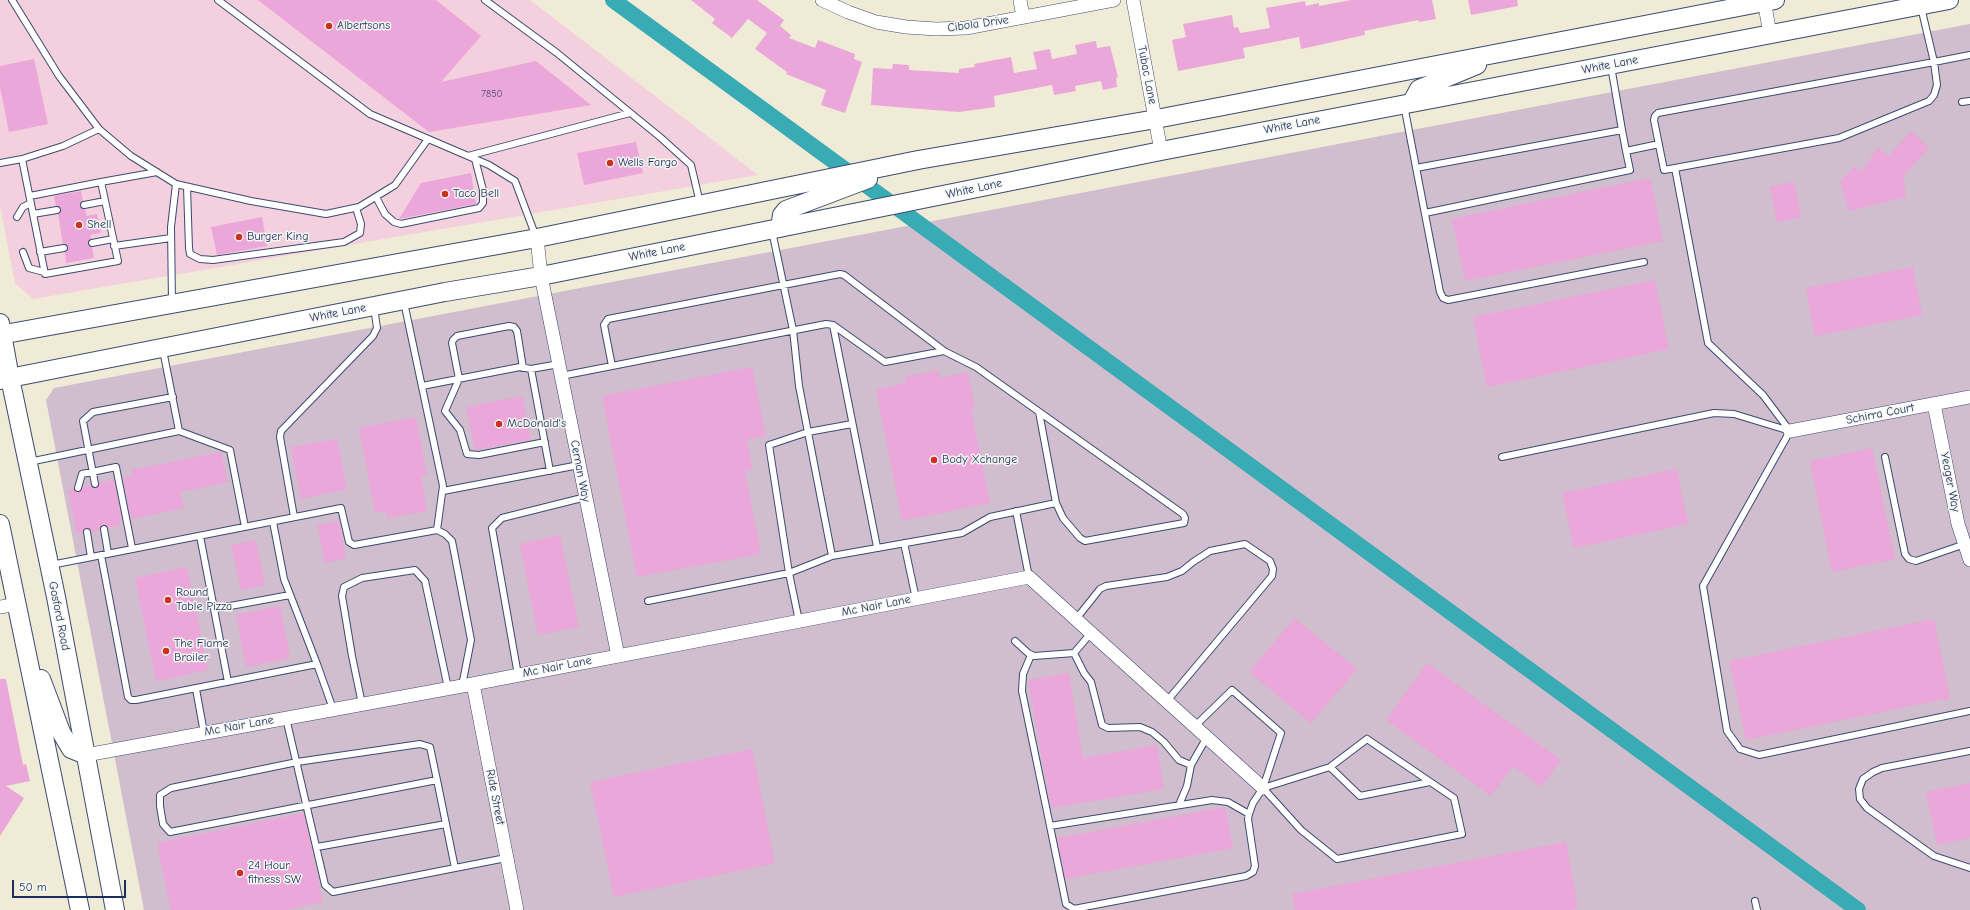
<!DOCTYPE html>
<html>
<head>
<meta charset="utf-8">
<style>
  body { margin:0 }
  #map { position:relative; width:1970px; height:910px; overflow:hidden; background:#efebd7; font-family:"Comic Neue",sans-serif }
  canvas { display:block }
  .scale { position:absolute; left:12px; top:880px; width:114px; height:18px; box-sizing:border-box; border:2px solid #1b2f5e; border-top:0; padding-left:5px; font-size:12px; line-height:14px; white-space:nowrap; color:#1b2f5e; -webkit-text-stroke:3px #f6f6f2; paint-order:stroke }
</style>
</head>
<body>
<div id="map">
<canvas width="1970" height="910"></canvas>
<div class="scale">50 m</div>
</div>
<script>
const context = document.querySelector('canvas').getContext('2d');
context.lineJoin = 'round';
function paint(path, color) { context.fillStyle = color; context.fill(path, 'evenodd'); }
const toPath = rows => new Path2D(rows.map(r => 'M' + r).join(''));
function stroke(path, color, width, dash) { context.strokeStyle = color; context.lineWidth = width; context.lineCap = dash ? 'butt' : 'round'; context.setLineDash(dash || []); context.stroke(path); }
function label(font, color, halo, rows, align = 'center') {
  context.font = font + ' "Comic Neue",sans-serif'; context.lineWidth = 3; context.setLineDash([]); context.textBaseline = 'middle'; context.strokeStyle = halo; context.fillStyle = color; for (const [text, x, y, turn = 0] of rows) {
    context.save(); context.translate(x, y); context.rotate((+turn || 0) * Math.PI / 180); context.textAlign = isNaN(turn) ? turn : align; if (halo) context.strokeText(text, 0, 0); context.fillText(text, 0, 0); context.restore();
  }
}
const built = toPath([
  [0,0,530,0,758,175,33,299,15,283,0,206]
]);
const industrial = toPath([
  [1970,24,1970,910,144,910,46,400,54,388]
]);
const canal = toPath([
  [613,0,1858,910]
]);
const building = toPath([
  [258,0,436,0,481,36,441,82,536,61,591,105,429,132],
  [691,0,757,0,784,20,780,26,791,35,789,38,815,48,818,40,855,54,854,59,862,62,845,113,821,105,826,90,786,74,787,72,755,49,767,33,748,19,732,38,712,23,715,19],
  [1351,0,1432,0,1436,19,1419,22,1418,20,1364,31,1365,35,1301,49,1299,37,1243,48,1245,58,1178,71,1172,40,1186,37,1183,24,1232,15,1234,28,1238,27,1240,33,1270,28,1266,8,1305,1,1306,6,1319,3,1319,6],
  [1468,0,1517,0,1518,6,1471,15],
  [1096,41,1097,48,1110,46,1118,77,1116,78,1117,87,1103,90,1101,81,1075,86,1076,91,1054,95,1052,85,994,96,995,107,959,112,871,105,873,68,892,69,893,64,909,65,909,70,959,73,959,69,975,67,974,64,1011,57,1014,73,1037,69,1033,52,1050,49,1052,59,1077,54,1075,45],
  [34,59,48,124,9,132,0,87,0,66],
  [1911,131,1929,148,1903,176,1906,197,1849,211,1840,182,1854,166,1862,172,1877,148,1889,156],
  [636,142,643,173,584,185,577,153],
  [471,173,476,204,399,219,421,183],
  [1650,178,1663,241,1465,281,1452,219],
  [1794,182,1801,217,1777,222,1770,187],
  [81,191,83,201,80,206,85,209,87,216,97,214,101,233,90,235,91,239,88,242,88,246,92,247,94,258,66,263,65,252,68,250,68,247,63,244,58,214,61,209,56,206,54,196],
  [262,217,267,246,217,255,211,227],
  [1913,267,1922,315,1815,336,1806,288],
  [1655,280,1669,349,1487,387,1473,317],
  [752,367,766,436,747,440,753,470,745,471,761,554,637,577,602,396],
  [938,370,940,378,968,372,975,408,971,409,990,503,902,521,876,390,905,383,905,377],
  [522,396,531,440,475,450,466,407],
  [416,417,427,475,421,476,427,511,388,518,386,511,375,513,359,428],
  [337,439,347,489,301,499,291,447],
  [1872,448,1895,559,1832,572,1810,461],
  [221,452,228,482,180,492,184,508,131,519,123,478,132,476,131,470],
  [1677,469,1688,524,1574,548,1562,493],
  [114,480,122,521,120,521,120,525,108,528,103,525,100,530,91,531,89,528,86,528,83,533,77,534,68,490,74,489,79,492,83,487,91,485,96,488,99,483],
  [339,521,346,558,325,563,317,525],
  [560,535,579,627,538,635,520,544],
  [256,540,265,585,241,590,231,545],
  [187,567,208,670,156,681,135,578],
  [280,606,290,658,246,667,236,615],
  [1295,618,1357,669,1311,723,1249,672],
  [1934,619,1950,698,1746,740,1729,661],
  [1427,663,1561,760,1541,787,1513,766,1491,796,1386,720],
  [1069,673,1083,758,1157,745,1164,789,1051,808,1028,680],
  [0,679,6,679,23,765,26,764,30,781,6,786,24,798,0,836],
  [752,749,775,863,614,897,590,782],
  [1970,783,1970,838,1937,845,1926,792],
  [1225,807,1233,848,1065,879,1057,838],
  [304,813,323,902,285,910,171,910,157,843],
  [1566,842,1578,908,1570,910,1295,910,1292,894]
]);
const lane = toPath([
  [12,0,59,76,99,129,131,156,176,184,251,201,326,214,359,207,395,185,428,139],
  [218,0,370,114,489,165,515,181,536,237],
  [485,0,557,53,660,137,691,165,700,203],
  [1921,7,1934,62,1937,85,1934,95,1929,101,1839,138,1664,170,1654,120,1655,116,1658,113,1934,62,1970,55],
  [1611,66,1622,130],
  [1962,102,1970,101],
  [1404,105,1440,292,1443,298,1448,300,1644,262],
  [1626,151,1659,144],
  [468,156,630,113],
  [22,159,45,274,118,261,101,182,30,196],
  [0,163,22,159,63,146,99,129],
  [1416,168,1622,130,1626,151,1630,170,1425,213],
  [1675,168,1708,343,1763,395,1790,431],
  [101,182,157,172],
  [187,187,189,248,190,254,200,259,213,260,344,242,360,233,361,224,356,208],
  [376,197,385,214,394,222,401,224,479,208,483,203,483,190,475,159],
  [84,205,105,201],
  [33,214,57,210],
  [17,217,23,207,31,203],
  [772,231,793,330,799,386,832,556],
  [92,243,113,239],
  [114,246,171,238],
  [23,252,29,268,44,272],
  [40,252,64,248],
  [172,302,171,227,176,184],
  [404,302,443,486,437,530],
  [833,325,877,547],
  [612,366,604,325,608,319,840,274,844,275,944,351,976,367,1183,514,1185,518,1184,523,1085,541,1080,538,1063,518,1056,503,990,517,962,533,832,556,789,573,648,601],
  [523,368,517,331,514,327,509,326,457,336,453,340,452,343,459,379,445,411,460,430,467,454,479,455,545,442],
  [531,369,550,471],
  [561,376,826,324,833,325,885,362,944,351],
  [422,386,520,367,531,369,559,364],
  [1039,412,1056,503],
  [179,431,230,450,245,527],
  [1790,431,1703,586,1727,731,1740,749,1759,755,1970,711],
  [1502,457,1714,413,1734,414,1790,431],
  [1885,457,1905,554,1909,559,1916,561,1965,544],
  [29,462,179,431,163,350],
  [95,484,83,421,93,412,173,397],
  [78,488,82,474,116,467,132,548],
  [443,491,579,465],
  [1016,511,1029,577],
  [294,517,280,437,281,431,373,336,377,328,374,307],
  [273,522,284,579,317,664],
  [104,529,108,553],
  [87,532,91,557],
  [200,536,228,682],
  [904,543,916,599],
  [101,555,128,697,131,700,136,700,317,664,333,709],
  [51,565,341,508,349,542,354,545,437,530,445,534,452,541,471,640,462,686],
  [214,609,290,595],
  [1076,619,1100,589,1106,586,1167,577,1182,571,1193,562,1210,551,1245,544,1270,561,1273,569,1272,576,1167,701],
  [799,621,789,573,769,445,808,432,852,424],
  [1091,633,1074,653,1084,673,1091,682,1102,725,1108,728,1140,727,1152,732,1164,742,1179,760,1191,765,1207,737],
  [1015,641,1028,653,1034,656,1074,653],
  [1031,655,1023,674,1022,691,1050,826],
  [518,675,492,528,502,518,586,497],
  [196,689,204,733],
  [362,704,352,656,342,596,344,587,362,578,415,570,425,581,448,688],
  [286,718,325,885,333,892,506,858],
  [1195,726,1232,690,1281,733,1263,788,1253,803,1249,814,1248,819,1255,866,1253,872,1246,876,1074,909,1066,904,1050,826,1212,800,1228,802,1249,814],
  [1367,739,1454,798,1462,834,1337,859,1301,830,1263,788,1330,767,1367,739],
  [420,744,430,747,437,780,170,832,163,824,160,806,160,795,171,788,297,762,420,744],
  [1970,751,1882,768,1873,772,1863,779,1859,789,1860,799,1867,808,1934,856,1970,868],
  [1330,767,1360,796,1430,782],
  [437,780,455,868],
  [1179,805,1187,786,1191,765],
  [317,847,446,824],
  [1755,901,1757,910]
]);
const street = toPath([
  [822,0,848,12,876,22,906,27,936,29,966,28,1114,0],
  [1020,0,1023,17],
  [1133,0,1161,151],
  [1764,0,1770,34],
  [537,238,541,276,618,656],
  [1934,404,1958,524,1970,560],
  [1790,431,1970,397],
  [0,607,17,604],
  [473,684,517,910],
  [86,755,462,686,1029,577,1263,788]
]);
const secondary = toPath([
  [1412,102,1419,89,1477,65],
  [780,228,782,215,786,210,868,179],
  [0,323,10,378,56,597,115,910],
  [0,335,537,238,918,160,1156,119,1775,0],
  [0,380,445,292,541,276,1161,151,1949,0],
  [0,524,80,910],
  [41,679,61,732,71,749,86,755]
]);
const markers = [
  [329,26,4,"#c8321e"],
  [610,163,4,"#c8321e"],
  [445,194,4,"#c8321e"],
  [79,225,4,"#c8321e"],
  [239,237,4,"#c8321e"],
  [499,424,4,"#c8321e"],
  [934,460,4,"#c8321e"],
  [168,600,4,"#c8321e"],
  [166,651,4,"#c8321e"],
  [240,873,4,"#c8321e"]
];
const numberNames = [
  ["7850",492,94]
];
const streetNames = [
  ["Cibola Drive",978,24,-8],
  ["White Lane",1610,65,-11],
  ["Tubac Lane",1147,75,79],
  ["White Lane",1292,125,-11],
  ["White Lane",974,189,-12],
  ["White Lane",657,252,-11],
  ["White Lane",338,313,-11],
  ["Schirra Court",1880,414,-11],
  ["Cernan Way",580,471,79],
  ["Yeager Way",1950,482,79],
  ["Mc Nair Lane",876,606,-11],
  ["Gosford Road",59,616,79],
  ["Mc Nair Lane",557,667,-11],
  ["Mc Nair Lane",239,726,-10],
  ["Ride Street",495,797,79]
];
const poiNames = [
  ["Albertsons",337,26],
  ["Wells Fargo",618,163],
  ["Taco Bell",453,194],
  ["Shell",87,225],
  ["Burger King",247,237],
  ["McDonald's",507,424],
  ["Body Xchange",942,460],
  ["Round",176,593],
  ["Table Pizza",176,607],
  ["The Flame",174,644],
  ["Broiler",174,658],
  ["24 Hour",248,866],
  ["fitness SW",248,880]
];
paint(built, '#f4cfdd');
paint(industrial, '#d0bdcd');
stroke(canal, '#39abb4', 16);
paint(building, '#eba6da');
stroke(lane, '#3b4b70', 8);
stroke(street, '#3b4b70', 14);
stroke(secondary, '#3b4b70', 20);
stroke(lane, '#fff', 6);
stroke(street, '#fff', 13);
stroke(secondary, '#fff', 18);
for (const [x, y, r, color] of markers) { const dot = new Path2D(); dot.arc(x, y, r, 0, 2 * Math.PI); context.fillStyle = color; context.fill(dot); stroke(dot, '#f6f6f2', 1.5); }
label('10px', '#4f4d7d', null, numberNames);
label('12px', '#1b2f5e', '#f6f6f2', streetNames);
label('12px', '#1b2f5e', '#f6f6f2', poiNames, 'left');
</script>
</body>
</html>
